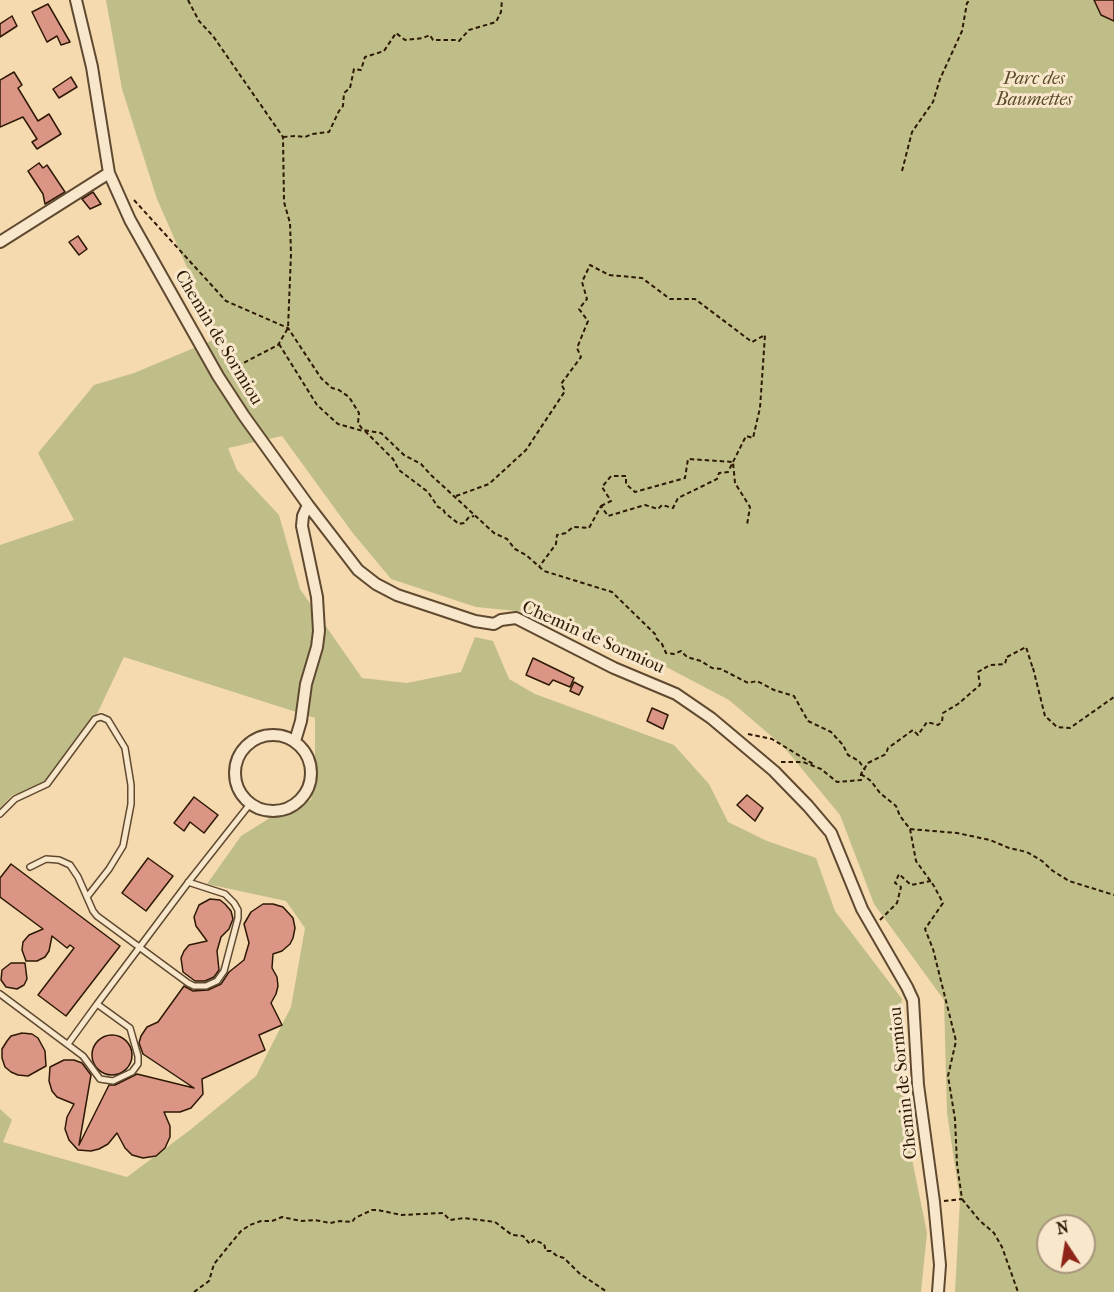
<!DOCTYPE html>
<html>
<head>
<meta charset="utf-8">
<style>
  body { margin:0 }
  #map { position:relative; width:1114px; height:1292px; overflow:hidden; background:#f5daaf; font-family:"IM FELL French Canon",serif }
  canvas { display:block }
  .north { position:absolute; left:1036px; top:1214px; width:60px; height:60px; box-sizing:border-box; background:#f8e7cb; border:2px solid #a7957c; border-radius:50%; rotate:348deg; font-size:16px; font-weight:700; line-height:24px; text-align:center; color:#2d1905 }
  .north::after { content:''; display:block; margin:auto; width:21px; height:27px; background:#8f2418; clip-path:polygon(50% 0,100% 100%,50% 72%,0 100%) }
</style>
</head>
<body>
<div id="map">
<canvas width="1114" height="1292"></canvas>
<div class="north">N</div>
</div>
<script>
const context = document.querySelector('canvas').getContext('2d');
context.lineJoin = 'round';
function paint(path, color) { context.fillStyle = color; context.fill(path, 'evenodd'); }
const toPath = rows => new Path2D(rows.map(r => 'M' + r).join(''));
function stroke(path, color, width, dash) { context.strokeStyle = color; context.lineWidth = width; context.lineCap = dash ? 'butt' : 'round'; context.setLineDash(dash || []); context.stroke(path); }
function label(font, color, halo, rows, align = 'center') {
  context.font = font + ' "IM FELL French Canon",serif'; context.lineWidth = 6; context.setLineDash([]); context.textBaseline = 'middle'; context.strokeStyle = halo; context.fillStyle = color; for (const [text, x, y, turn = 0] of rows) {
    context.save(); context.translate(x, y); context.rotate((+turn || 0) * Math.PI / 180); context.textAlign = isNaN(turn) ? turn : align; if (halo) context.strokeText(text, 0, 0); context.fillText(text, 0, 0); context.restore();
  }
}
const green = toPath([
  [106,0,1114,0,1114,1292,955,1292,960,1200,947,1113,944,1000,874,904,840,815,783,746,729,700,632,649,537,613,476,607,391,579,352,532,282,436,228,448,237,470,279,515,300,589,362,678,407,683,461,672,475,637,493,641,509,679,535,694,674,745,709,784,728,822,767,841,816,858,835,911,902,999,897,1029,913,1164,927,1233,921,1292,0,1292,0,1109,12,1120,3,1142,127,1177,190,1130,256,1076,291,1007,305,928,286,901,207,884,241,836,273,816,311,800,315,780,315,718,124,657,97,714,40,788,12,795,0,808,0,545,74,520,38,453,94,385,134,373,218,338,157,199,122,89],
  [1048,1226,1084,1226,1084,1262,1048,1262]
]);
const building = toPath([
  [1094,0,1114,0,1114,21,1101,15,1094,0],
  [48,4,70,42,61,45,57,36,47,42,32,12,48,4],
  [12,16,17,26,0,37,0,24,12,16],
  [14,72,22,85,18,88,38,121,49,114,61,134,37,149,32,142,37,139,23,117,0,127,0,80,14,72],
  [71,77,77,87,59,98,53,89,71,77],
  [39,163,43,168,47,165,65,192,45,204,43,194,28,171,39,163],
  [93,192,101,204,90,209,82,199,93,192],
  [78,236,87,249,79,255,69,242,78,236],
  [533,658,574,678,570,687,553,680,549,685,526,675,533,658],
  [574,682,583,687,579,695,570,691,574,682],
  [652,708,668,715,663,729,647,721,652,708],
  [747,795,763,808,755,821,737,805,747,795],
  [194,797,218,815,204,833,190,822,184,831,174,823,194,797],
  [148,858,173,876,146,911,122,893,148,858],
  [11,864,120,946,66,1016,38,995,74,948,70,945,67,948,52,936,49,951,45,957,37,961,26,961,22,950,23,942,29,935,43,929,0,897,0,878,11,864],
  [210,899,220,900,225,904,231,911,233,919,229,929,221,937,217,951,219,970,214,977,205,981,195,981,183,972,181,958,184,951,189,945,207,941,196,926,194,917,199,905,210,899],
  [263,904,273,904,283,907,293,918,295,928,293,938,290,944,282,951,273,954,272,968,277,977,278,986,276,994,271,1003,282,1025,259,1035,265,1050,202,1079,203,1094,191,1108,180,1112,164,1112,170,1126,170,1137,165,1148,156,1156,143,1158,132,1155,125,1148,117,1133,108,1144,99,1149,91,1151,78,1150,69,1140,65,1129,67,1117,74,1104,57,1097,52,1091,49,1081,50,1067,64,1060,74,1060,82,1063,91,1075,79,1145,109,1085,115,1085,137,1074,194,1088,143,1054,139,1043,141,1036,147,1027,158,1022,184,986,193,991,208,990,221,984,229,972,244,960,249,943,244,924,251,912,263,904],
  [11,963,25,963,27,979,24,985,17,989,6,987,1,980,2,970,11,963],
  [22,1033,32,1034,38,1038,45,1051,46,1066,28,1076,18,1075,11,1072,5,1067,2,1058,2,1049,7,1041,11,1036,22,1033],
  '92 1055a20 20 0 1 1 40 0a20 20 0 1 1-40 0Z'
]);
const path = toPath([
  [188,0,199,21,213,36,283,137,284,202,290,223,291,254,288,328,278,345,228,371],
  [283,137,295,136,305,137,312,134,329,132,339,111,343,106,344,93,350,88,354,69,361,70,365,57,384,51,396,33,405,40,423,38,430,35,433,40,457,40,459,41,469,30,496,22,501,12,502,0],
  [902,171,912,132,933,102,940,79,962,31,967,3,970,0],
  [134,200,226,301,288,328,321,378,332,388,339,390,349,397,359,413,358,423,363,430,381,433,404,455,421,464,431,475,494,533,507,539,515,549,526,555,544,571,612,592,655,634,656,638,662,644,666,653,674,654,681,651,687,657,701,661,712,668,721,669,748,683,757,681,774,690,794,696,808,721,831,732,843,745,848,755,859,761,865,770],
  [279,344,317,405,338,424,363,431],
  [365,431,393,459,399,470,428,492,438,507,443,509,445,513,459,524,464,523,469,517,474,516],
  [456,496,489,484,526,450,565,391,561,384,581,357,577,348,588,321,579,309,587,299,582,282,590,265,609,275,642,278,670,299,695,299,752,342,765,335,760,408,753,438,746,436,728,472,719,473,717,479,678,498,673,508,662,505,658,509,645,505,608,516,601,506,589,528,573,527,566,533,557,535,556,544,539,567],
  [601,506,611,501,602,487,611,476,626,476,626,484,635,492,685,478,688,459,733,462,735,483,750,507,747,525],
  [1007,657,1026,647,1033,669],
  [1033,668,1045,716,1057,727,1070,728,1114,697],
  [748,734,772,739,813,764],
  [781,762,803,762,821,769,837,782,861,780,861,774,868,763,886,754,888,748,913,730,918,735,927,722,938,725,942,722,943,713,958,704,980,685,978,672,990,665,1005,664,1007,656],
  [861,774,871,781,880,793,896,806,900,816,910,829,916,861,934,886,943,903,925,929,933,949,956,1041,948,1076,955,1119,957,1164,962,1199],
  [910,829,957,833,990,840,1009,848,1027,852,1042,861,1053,871,1069,881,1114,895],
  [880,920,897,903,901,887,895,883,899,874,911,885,931,881],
  [962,1199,979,1220,994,1233,1002,1247,1018,1292],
  [944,1201,962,1199],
  [194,1292,209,1281,214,1264,241,1231,250,1225,261,1221,272,1221,282,1217,301,1221,315,1220,330,1223,340,1221,352,1222,355,1218,372,1210,378,1210,401,1215,443,1213,450,1220,464,1218,495,1222,512,1235,523,1236,530,1244,534,1240,544,1244,546,1251,551,1251,557,1256,564,1258,579,1273,607,1292]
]);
const lane = toPath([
  [0,814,15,799,47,784,95,719,101,717,108,720,125,748,131,785,131,804,123,846,109,869,87,897],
  [30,867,46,859,59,860,70,865,78,877,93,911,97,916,188,983,194,986,206,986,217,981,224,971,238,918,238,910,234,903,225,894,188,882],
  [0,994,83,1056,100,1079,113,1081,132,1072,138,1064,138,1056,130,1028,97,1004,190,880,250,804],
  [68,1044,97,1004]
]);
const street = toPath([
  [76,0,92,67,109,173,130,220,218,376,244,416,308,505,358,570,376,584,397,595,475,621,494,624,501,620,516,618,614,668,676,694,711,718,774,771,808,806,831,833,862,909,907,987,913,1000,918,1085,934,1202,940,1265,938,1292],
  [0,242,109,173],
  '235 773a38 38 0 1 1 76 0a38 38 0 1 1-76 0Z',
  [295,741,301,721,306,684,317,647,319,631,317,597,302,526,303,516,308,505]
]);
const parkNames = [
  ["Parc des",1034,80],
  ["Baumettes",1034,101]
];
const streetNames = [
  ["Chemin de Sormiou",218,338,59],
  ["Chemin de Sormiou",593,638,24],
  ["Chemin de Sormiou",904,1083,-96]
];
paint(green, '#c0be88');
paint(building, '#db9584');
stroke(building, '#2d1905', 1.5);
stroke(lane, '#5f4930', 8);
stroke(street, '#5f4930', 14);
stroke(path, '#2d1905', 2, [4.5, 3]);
stroke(lane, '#f8e7cb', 5);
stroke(street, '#f8e7cb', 10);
label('italic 18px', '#594b2c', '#f8e7cb', parkNames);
label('18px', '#2d1905', '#f8e7cb', streetNames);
</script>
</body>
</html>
